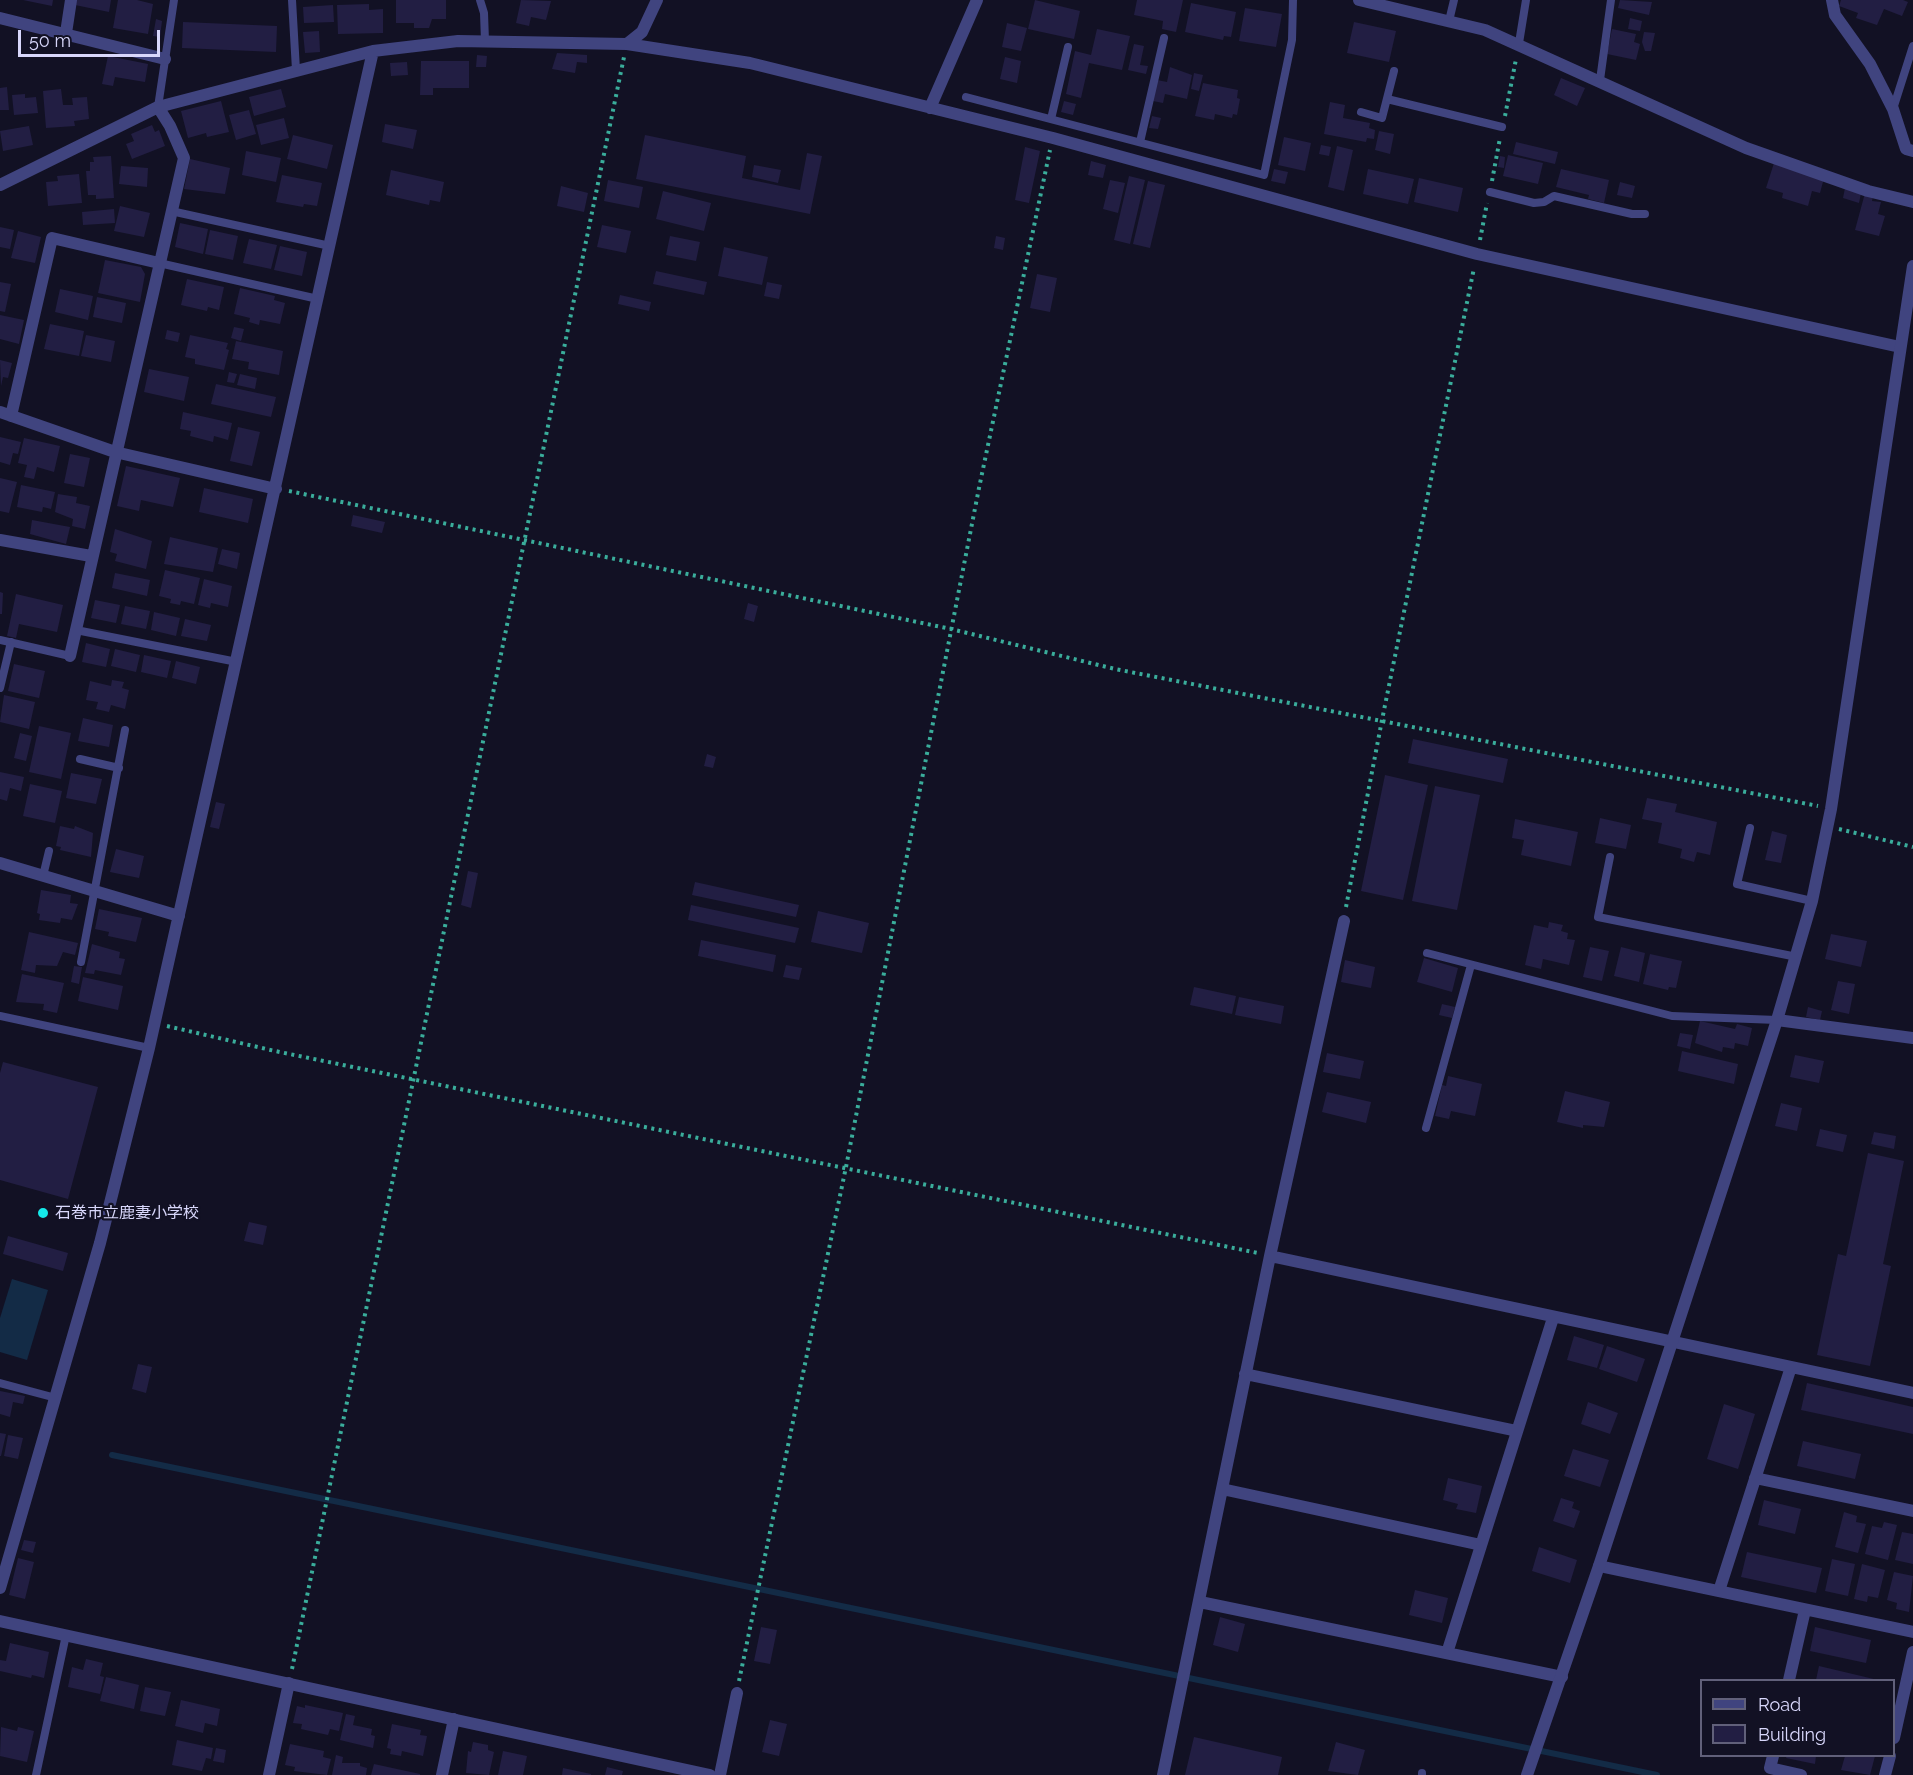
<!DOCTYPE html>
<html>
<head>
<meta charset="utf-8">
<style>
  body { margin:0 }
  #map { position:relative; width:1913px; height:1775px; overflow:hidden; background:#121124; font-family:Raleway,sans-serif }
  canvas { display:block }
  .legend { position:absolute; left:1700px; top:1679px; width:195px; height:78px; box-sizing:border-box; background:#121124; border:2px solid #61607a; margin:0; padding:8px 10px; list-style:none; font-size:18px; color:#d8d7fb }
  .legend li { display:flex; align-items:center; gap:12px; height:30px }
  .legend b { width:30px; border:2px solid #61607a }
  .scale { position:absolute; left:18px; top:30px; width:142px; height:27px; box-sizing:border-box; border:3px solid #d8d7fb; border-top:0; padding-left:8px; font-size:18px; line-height:21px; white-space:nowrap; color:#d8d7fb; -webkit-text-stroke:4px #121124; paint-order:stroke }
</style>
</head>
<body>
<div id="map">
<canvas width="1913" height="1775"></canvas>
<ul class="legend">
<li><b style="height:8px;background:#40447f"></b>Road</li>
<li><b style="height:16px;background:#221e43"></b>Building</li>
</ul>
<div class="scale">50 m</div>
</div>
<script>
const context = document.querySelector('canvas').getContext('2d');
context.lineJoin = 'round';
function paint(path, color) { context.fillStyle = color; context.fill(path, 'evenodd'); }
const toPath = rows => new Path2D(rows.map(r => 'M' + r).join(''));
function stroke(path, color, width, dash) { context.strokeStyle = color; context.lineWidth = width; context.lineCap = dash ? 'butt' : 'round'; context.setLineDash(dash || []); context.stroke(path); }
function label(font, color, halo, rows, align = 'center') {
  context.font = font + ' Raleway,"Noto Sans JP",sans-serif'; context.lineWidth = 4.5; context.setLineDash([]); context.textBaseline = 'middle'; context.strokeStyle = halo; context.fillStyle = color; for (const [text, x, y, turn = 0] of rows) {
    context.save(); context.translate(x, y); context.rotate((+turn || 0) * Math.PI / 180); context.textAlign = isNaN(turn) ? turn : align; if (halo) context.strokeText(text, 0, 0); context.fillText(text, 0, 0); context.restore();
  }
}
const water = toPath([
  [12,1279,48,1290,27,1360,0,1352,0,1318]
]);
const stream = toPath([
  [112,1455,1657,1775]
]);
const building = toPath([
  [23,0,53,0,52,6],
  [76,0,111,0,109,12,75,5],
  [118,0,137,0,153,4,148,34,113,28],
  [396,0,446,0,446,19,432,19,429,28,414,28,414,23,396,23],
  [521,0,551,1,546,20,531,17,529,26,516,23],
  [1035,0,1080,11,1074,39,1028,29],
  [1137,0,1183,0,1176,32,1162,29,1163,21,1134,15],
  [1620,0,1652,2,1649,15,1618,8],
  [1841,0,1903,0,1908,2,1902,16,1884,9,1877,25,1856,18,1858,13,1839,6],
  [1191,3,1236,12,1231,37,1224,36,1223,40,1185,32],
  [369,4,369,10,383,9,383,33,338,34,337,5],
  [333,5,334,22,304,23,303,7],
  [1245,8,1282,14,1276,47,1239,41],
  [1630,18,1642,21,1640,31,1628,29],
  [156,19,162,21,160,37,153,36],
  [183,22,277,26,276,52,182,48],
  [1354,22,1396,31,1389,62,1347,53],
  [1007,23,1027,28,1021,51,1002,47],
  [1097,29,1130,36,1122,70,1089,63,1081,98,1066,94,1075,51,1091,55],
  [1612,29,1636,34,1634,42,1640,44,1636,60,1607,54],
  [319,31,320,52,305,53,303,32],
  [1644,32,1655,33,1651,51,1645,51,1642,42],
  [1134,44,1144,46,1140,65,1148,66,1146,74,1128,70],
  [557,53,587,55,587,63,577,62,575,73,552,69],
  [477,55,487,56,486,67,476,67],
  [108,56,148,64,145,82,115,77,113,86,102,84],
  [1005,57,1021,61,1017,83,1000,79],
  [421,61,469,61,469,88,433,88,433,95,420,95],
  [407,62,408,75,391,76,390,63],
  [1170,67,1192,75,1187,99,1165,94,1163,103,1153,101,1157,80,1167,82],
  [1194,73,1203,75,1199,91,1191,89],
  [1561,78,1585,88,1577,106,1554,95],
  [1203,83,1238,90,1237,98,1240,99,1237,115,1233,114,1232,118,1215,114,1214,120,1195,116],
  [7,87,9,110,0,110,0,88],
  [61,89,63,105,73,105,72,98,87,97,89,119,74,121,75,126,46,128,43,91],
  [281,89,286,107,254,116,249,97],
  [25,94,25,98,36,97,38,113,14,115,12,95],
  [221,101,229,132,207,137,206,133,188,138,181,111],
  [1064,101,1076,104,1073,115,1061,112],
  [1330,102,1345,105,1343,118,1370,123,1369,128,1375,130,1374,139,1367,138,1366,142,1324,134],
  [249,110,256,134,236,140,229,115],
  [1152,116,1161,118,1158,129,1149,128],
  [284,118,289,138,261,145,256,125],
  [385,124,417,130,413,149,382,142],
  [152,125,155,132,159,130,165,146,132,159,126,144,134,141,131,134],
  [29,126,33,145,3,151,0,131],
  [1379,131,1394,134,1390,154,1375,150],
  [293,135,333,145,327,169,287,159],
  [645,135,746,156,742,178,800,190,807,153,822,156,810,214,636,179],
  [1284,137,1311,143,1305,171,1278,165],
  [1516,142,1558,152,1555,164,1513,154],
  [1321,145,1331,147,1329,156,1319,154],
  [1337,146,1353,150,1344,191,1328,187],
  [1025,147,1040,151,1029,203,1015,200],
  [246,151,281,158,276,182,242,175],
  [1508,155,1543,163,1538,184,1503,176],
  [111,156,114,198,96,199,96,195,88,195,86,171,90,171,90,162,94,162,93,157],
  [1500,156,1505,157,1504,168,1498,167],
  [190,159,230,168,225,194,184,189],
  [1091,161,1106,165,1103,178,1088,175],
  [1774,163,1824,178,1820,193,1812,191,1808,206,1782,198,1783,193,1766,188],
  [754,165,781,170,778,183,752,177],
  [121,166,148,168,147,187,119,184],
  [1274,169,1288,172,1285,184,1271,181],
  [1368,169,1414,179,1408,204,1363,194],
  [1561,169,1609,180,1604,203,1588,199,1589,195,1556,187],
  [391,170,444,182,440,202,430,200,429,205,386,195],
  [79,174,82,203,48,206,46,182,58,181,57,176],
  [282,175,322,183,317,206,304,204,303,207,276,202],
  [1129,176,1145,180,1130,244,1114,240],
  [1419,178,1463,188,1458,212,1414,202],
  [608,180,643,187,639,208,604,201],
  [1110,180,1125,183,1118,213,1103,209],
  [1148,181,1165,185,1150,248,1133,244],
  [1620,182,1635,186,1632,198,1617,195],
  [561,186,588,193,584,212,557,206],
  [1845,188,1861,193,1859,203,1843,198],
  [663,191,711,203,704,231,656,219],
  [1865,193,1873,196,1872,201,1881,202,1878,214,1885,216,1879,236,1855,230],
  [120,206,150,213,144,237,114,231],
  [114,209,115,223,83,225,82,212],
  [180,223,208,229,203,254,175,247],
  [602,225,631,231,626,253,597,247],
  [0,227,14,230,10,249,0,247],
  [210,230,238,236,233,260,205,254],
  [18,231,41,237,35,263,11,258],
  [670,236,700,242,696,261,666,255],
  [996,236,1005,238,1003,250,994,248],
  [249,239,277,245,271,269,243,263],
  [280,246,307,252,302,276,274,270],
  [724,247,768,257,762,285,718,276],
  [105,260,141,267,145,274,140,302,98,293],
  [656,271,707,282,704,295,653,284],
  [1037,274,1057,278,1050,312,1030,308],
  [187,279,224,287,219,310,208,307,207,311,181,305],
  [0,282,11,284,5,312,0,311],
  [767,282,782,285,779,299,764,296],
  [240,288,275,296,274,300,285,303,280,324,260,320,259,325,249,322,250,318,234,314],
  [60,289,93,296,88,320,55,312],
  [620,295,651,302,649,311,618,304],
  [97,297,126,303,122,323,93,317],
  [0,315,24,320,19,344,0,339],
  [50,324,84,331,79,356,44,349],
  [234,327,244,329,241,341,231,338],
  [167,330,180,333,178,342,165,339],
  [86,335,115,341,111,362,81,356],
  [190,335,228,343,226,349,229,350,224,370,195,364,195,359,185,357],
  [236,341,283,351,279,375,248,369,249,362,232,359],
  [0,360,12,363,8,378,3,377,1,386],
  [149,369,189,377,184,401,144,392],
  [229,372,237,374,234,383,227,382],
  [240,374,257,378,255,389,237,385],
  [216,384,276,397,271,417,211,404],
  [183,412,232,423,228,440,214,436,213,442,190,436,191,431,180,429],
  [238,427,260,432,252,466,230,461],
  [0,437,21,442,18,454,13,453,10,465,0,462],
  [24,438,60,446,54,472,37,467,34,479,24,477,27,465,18,463],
  [70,454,90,458,84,487,64,483],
  [126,466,180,478,173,507,141,500,139,511,117,506],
  [0,478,17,482,9,513,0,511],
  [21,485,55,492,51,509,43,507,42,512,17,507],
  [204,488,253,499,248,523,199,512],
  [58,494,77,497,76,503,90,506,85,529,72,526,73,519,55,512],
  [353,515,385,522,382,533,351,526],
  [32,520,70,527,66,544,30,534],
  [115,529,152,541,146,569,115,561,117,554,110,552],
  [170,537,218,548,213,572,164,564],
  [222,549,240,553,237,569,218,564],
  [165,570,200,578,194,604,181,601,180,605,170,603,171,599,159,596],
  [115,573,150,580,147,596,112,588],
  [204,579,232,586,228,607,211,603,210,608,198,605],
  [0,592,3,593,2,614,0,614],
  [16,594,63,605,57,632,19,624,16,638,7,636],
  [95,600,120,605,116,623,91,618],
  [748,603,758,606,754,622,744,619],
  [125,606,150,611,146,629,121,624],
  [154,612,180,618,176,636,151,630],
  [185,619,211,625,207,641,181,636],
  [86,643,110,649,106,667,82,662],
  [115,649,140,655,136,672,111,666],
  [144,655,171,661,167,678,141,672],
  [176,661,200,667,196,684,172,678],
  [14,664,45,671,39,698,8,691],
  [112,680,124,682,122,688,129,690,125,709,111,705,109,712,96,709,98,702,86,700,90,681,111,686],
  [4,695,35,702,29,729,0,722],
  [83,718,113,725,109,747,78,741],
  [39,726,71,733,61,779,29,772],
  [20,733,32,736,26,761,14,758],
  [1413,739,1508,759,1503,783,1408,763],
  [707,754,716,757,713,768,704,766],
  [0,772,24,777,21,791,10,788,7,801,0,799],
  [71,773,102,779,96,804,66,798],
  [1385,775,1428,785,1403,900,1361,891],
  [30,784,62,791,55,823,23,816],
  [1435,786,1480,795,1457,910,1412,901],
  [1647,798,1677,804,1675,812,1717,822,1710,855,1697,852,1694,862,1680,858,1682,849,1658,843,1662,823,1642,819],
  [216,802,225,804,219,829,210,827],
  [1600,818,1631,825,1626,849,1595,843],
  [1515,819,1578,832,1571,866,1521,855,1524,840,1512,838],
  [60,826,74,829,75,826,93,833,91,857,60,850,61,847,56,846],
  [1772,831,1787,835,1781,863,1765,860],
  [116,849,144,856,139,878,110,872],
  [468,871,478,873,471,908,461,905],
  [695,882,799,905,796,917,692,895],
  [41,890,71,895,70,903,78,904,72,920,61,918,60,923,39,920,40,914,37,913],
  [691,905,799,928,795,943,688,920],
  [99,909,142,918,136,942,108,936,109,932,95,929],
  [818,911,869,923,862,953,811,942],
  [1549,922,1563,925,1561,931,1568,933,1567,939,1575,940,1569,965,1543,959,1541,969,1525,965,1534,925,1548,928],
  [29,932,78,943,75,955,63,952,57,966,36,965,35,973,21,970],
  [1831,934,1867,941,1861,967,1825,959],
  [701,940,776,955,773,972,698,956],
  [92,944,120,952,119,958,125,959,121,975,95,970,94,974,85,973],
  [1590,947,1609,951,1602,981,1583,977],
  [1621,947,1645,953,1639,982,1614,976],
  [1650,954,1682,961,1676,988,1669,987,1668,990,1643,984],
  [1424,958,1458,968,1452,992,1417,982],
  [1345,960,1375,967,1371,988,1341,982],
  [786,965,802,968,799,980,783,977],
  [74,966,82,967,79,984,71,982],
  [22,974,64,983,57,1013,43,1010,44,1004,16,1002],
  [83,977,123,986,118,1010,78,1001],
  [1838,981,1855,984,1849,1014,1831,1010],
  [1194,987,1236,996,1232,1014,1190,1005],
  [1239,997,1284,1006,1281,1024,1235,1015],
  [1442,1004,1455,1007,1452,1018,1439,1015],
  [1808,1007,1822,1011,1820,1020,1806,1017],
  [1700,1021,1735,1029,1737,1024,1752,1028,1748,1046,1735,1043,1734,1049,1723,1047,1722,1052,1695,1043],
  [1680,1033,1693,1035,1690,1049,1677,1046],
  [1682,1051,1738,1064,1734,1084,1678,1071],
  [1327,1053,1364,1061,1360,1079,1323,1072],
  [1795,1055,1824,1061,1819,1083,1790,1077],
  [3,1062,98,1087,68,1199,0,1180,0,1073],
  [1448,1076,1482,1084,1475,1116,1451,1111,1449,1119,1435,1116,1442,1085,1446,1086],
  [1565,1091,1610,1102,1604,1127,1583,1125,1583,1128,1557,1122],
  [1327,1092,1371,1102,1366,1123,1322,1112],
  [1781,1103,1802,1108,1797,1131,1775,1126],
  [1820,1129,1847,1135,1843,1152,1816,1146],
  [1874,1132,1896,1136,1894,1149,1871,1144],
  [1868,1153,1904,1161,1883,1264,1891,1266,1870,1366,1817,1355,1838,1254,1846,1256],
  [249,1222,267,1226,263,1245,244,1241],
  [8,1236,68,1253,63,1271,3,1254],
  [1574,1336,1604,1345,1597,1368,1567,1360],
  [1607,1346,1645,1359,1637,1382,1599,1369],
  [138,1364,152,1367,146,1393,132,1389],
  [1807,1383,1913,1407,1913,1434,1801,1410],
  [0,1391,25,1396,23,1404,13,1402,10,1417,0,1414],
  [1588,1402,1618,1413,1610,1434,1581,1424],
  [1724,1404,1755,1414,1738,1469,1707,1459],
  [0,1433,6,1434,1,1456,0,1456],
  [8,1435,23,1438,18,1459,4,1456],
  [1803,1441,1861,1454,1855,1479,1797,1466],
  [1573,1449,1609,1460,1600,1487,1564,1476],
  [1448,1478,1482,1486,1476,1513,1456,1509,1458,1504,1443,1500],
  [1561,1498,1574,1502,1572,1508,1580,1511,1574,1528,1553,1521],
  [1764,1500,1801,1509,1795,1534,1758,1525],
  [1844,1512,1857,1516,1856,1522,1866,1524,1858,1553,1835,1547],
  [1884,1522,1897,1525,1888,1560,1865,1554,1872,1526,1882,1528],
  [1902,1532,1913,1534,1913,1564,1895,1560],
  [24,1540,36,1542,33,1553,21,1550],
  [1539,1547,1577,1560,1570,1583,1532,1571],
  [1747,1552,1822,1568,1816,1593,1741,1577],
  [18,1558,34,1562,25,1599,9,1595],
  [1832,1559,1855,1564,1848,1596,1825,1591],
  [1862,1564,1885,1570,1878,1598,1868,1596,1867,1602,1854,1599],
  [1894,1572,1913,1576,1909,1612,1896,1609,1897,1603,1887,1600],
  [1415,1590,1448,1598,1442,1623,1409,1615],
  [1220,1617,1245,1624,1238,1652,1213,1645],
  [761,1627,777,1630,770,1664,754,1661],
  [1815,1627,1871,1640,1866,1663,1810,1651],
  [10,1643,49,1652,44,1678,32,1675,31,1678,0,1671,0,1660,6,1661],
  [86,1659,103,1663,100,1676,104,1677,100,1694,68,1687,72,1667,83,1670],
  [1819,1666,1878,1680,1816,1680],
  [106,1677,139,1685,134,1709,100,1701],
  [145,1687,171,1692,165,1716,140,1711],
  [181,1700,220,1709,217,1726,205,1723,203,1733,175,1726],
  [305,1705,343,1713,339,1731,330,1729,328,1735,301,1729,302,1724,293,1723,297,1706,305,1708],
  [346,1714,355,1716,353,1725,372,1729,371,1735,375,1736,373,1748,340,1740],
  [770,1720,787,1724,779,1756,762,1752],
  [392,1724,421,1730,420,1735,427,1736,423,1756,402,1751,401,1756,390,1754,391,1749,387,1748],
  [1,1727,17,1731,18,1727,34,1731,27,1762,0,1756],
  [1194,1737,1282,1757,1278,1775,1185,1775],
  [177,1740,213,1748,211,1759,206,1758,202,1771,172,1765],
  [473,1742,488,1745,488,1750,494,1752,489,1775,466,1773,468,1751,471,1752],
  [1336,1742,1365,1750,1358,1775,1328,1771],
  [290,1744,324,1751,323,1757,331,1759,327,1775,294,1771,295,1767,285,1765],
  [216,1748,226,1750,224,1763,213,1761],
  [503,1751,527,1756,523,1775,498,1775],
  [336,1755,343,1757,342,1763,360,1763,360,1766,367,1768,366,1775,332,1775],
  [1787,1756,1816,1756,1815,1764,1786,1758],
  [1845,1756,1875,1756,1870,1775,1841,1770],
  [374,1764,420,1774,420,1775,371,1775],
  [607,1767,623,1771,622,1775,605,1775],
  [563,1768,591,1774,591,1775,562,1775]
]);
const path = toPath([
  [1505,116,1516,59],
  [1492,181,1500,138],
  [1480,240,1487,203],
  [289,491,951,629,1115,669,1818,806],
  [1839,829,1913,847],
  [1346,907,1382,720,1474,268],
  [167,1026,275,1051,1258,1253],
  [292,1669,624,57],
  [739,1681,846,1167,979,488,1050,150]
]);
const service = toPath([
  [292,0,296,70],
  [480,0,484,13,485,41],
  [1449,21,1454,0],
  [1519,43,1526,0],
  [1600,80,1611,0],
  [966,97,1264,175,1292,40,1293,0],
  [1387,99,1502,127],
  [158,107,174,0],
  [1893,109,1913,46],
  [1361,112,1382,118,1394,71],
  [1051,119,1068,47],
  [1140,142,1164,38],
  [1490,192,1534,203,1544,202,1554,196,1632,214,1645,214],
  [171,211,330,246],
  [159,263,318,299],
  [76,630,237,662],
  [0,640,70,656],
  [0,688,11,642],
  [80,759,119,768],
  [1750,828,1737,884,1812,901],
  [1610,857,1598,917,1797,957],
  [43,876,49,851],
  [1427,953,1672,1016,1777,1020],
  [81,962,125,730],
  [0,1016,149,1048],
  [1426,1128,1471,965],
  [0,1383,56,1398],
  [36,1775,66,1635],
  [1422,1775,1422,1773]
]);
const minor = toPath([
  [1359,0,1485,30,1746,148,1868,191,1913,202],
  [1832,0,1835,15,1870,64,1893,109,1906,149,1913,151],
  [0,18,165,59],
  [66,33,71,0],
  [627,44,642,32,657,0],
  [930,108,977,0],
  [0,185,158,107,373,51,458,41,627,44,750,63,1053,138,1477,254,1900,347],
  [0,412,115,452,276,489],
  [11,416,52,238,159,263],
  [0,540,91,556],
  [70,656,184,158,170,126,158,107],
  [0,863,179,916],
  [1777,1020,1913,1038],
  [1270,1256,1913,1393],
  [1245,1374,1517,1431],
  [1755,1478,1913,1511],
  [1222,1489,1481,1545],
  [1599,1566,1913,1632],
  [0,1588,100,1243,149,1048,373,51],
  [1719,1591,1791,1367],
  [1200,1602,1562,1677],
  [1447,1653,1553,1318],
  [1789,1680,1805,1610],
  [1894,1738,1913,1652],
  [1773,1756,1770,1768,1801,1775],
  [269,1775,289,1683],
  [442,1775,454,1719],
  [720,1775,737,1693],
  [1163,1775,1270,1256,1344,921],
  [1885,1775,1890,1756]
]);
const tertiary = toPath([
  [0,1621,710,1775],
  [1527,1775,1599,1566,1777,1020,1812,901,1831,809,1913,266]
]);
const markers = [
  [43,1213,6,"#15e9ea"]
];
const poiNames = [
  ["石巻市立鹿妻小学校",55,1213]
];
paint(water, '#132b46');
stroke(stream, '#132b46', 6);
paint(building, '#221e43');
stroke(path, '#3aad9b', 4, [3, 4.5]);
stroke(service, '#40447f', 8);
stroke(minor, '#40447f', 12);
stroke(tertiary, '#40447f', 12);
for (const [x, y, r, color] of markers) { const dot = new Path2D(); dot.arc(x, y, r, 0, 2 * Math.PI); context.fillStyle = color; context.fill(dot); stroke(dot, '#121124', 2); }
label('16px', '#d8d7fb', '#121124', poiNames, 'left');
</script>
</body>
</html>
